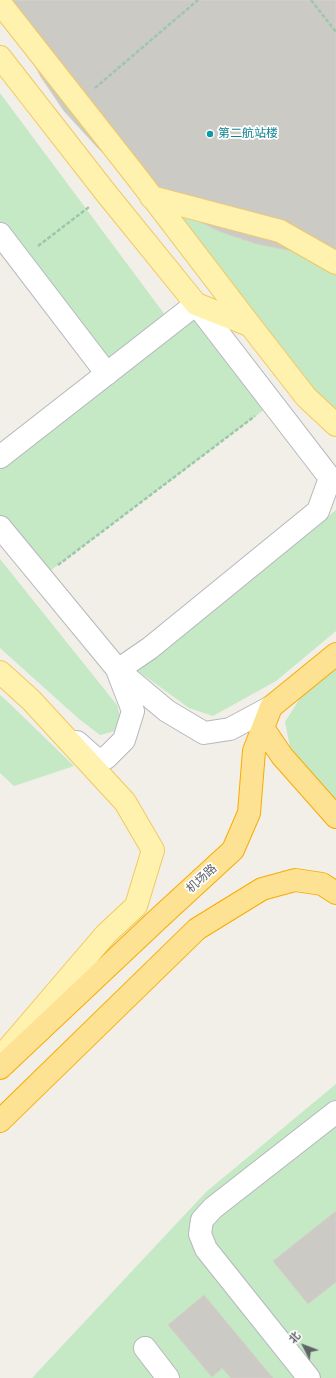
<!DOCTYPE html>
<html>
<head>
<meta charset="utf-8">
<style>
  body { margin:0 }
  #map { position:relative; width:336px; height:1378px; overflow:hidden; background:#f1efe8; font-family:"Sofia Sans Condensed","Noto Sans SC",sans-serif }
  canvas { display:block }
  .north { position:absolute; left:284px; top:1326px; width:40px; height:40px; -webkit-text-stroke:3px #fff; paint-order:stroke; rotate:312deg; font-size:11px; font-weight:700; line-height:16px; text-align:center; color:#5f6368 }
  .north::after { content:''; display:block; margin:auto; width:14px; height:18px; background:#5f6368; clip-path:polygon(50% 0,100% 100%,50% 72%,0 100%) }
</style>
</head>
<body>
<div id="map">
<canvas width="336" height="1378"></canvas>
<div class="north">北</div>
</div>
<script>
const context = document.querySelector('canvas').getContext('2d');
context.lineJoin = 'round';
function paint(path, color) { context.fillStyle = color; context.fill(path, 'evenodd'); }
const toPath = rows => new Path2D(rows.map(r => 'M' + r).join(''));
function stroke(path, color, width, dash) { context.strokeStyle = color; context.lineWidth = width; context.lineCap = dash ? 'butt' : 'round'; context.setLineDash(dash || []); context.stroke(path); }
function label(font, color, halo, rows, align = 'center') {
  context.font = font + ' "Sofia Sans Condensed","Noto Sans SC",sans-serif'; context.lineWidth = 3.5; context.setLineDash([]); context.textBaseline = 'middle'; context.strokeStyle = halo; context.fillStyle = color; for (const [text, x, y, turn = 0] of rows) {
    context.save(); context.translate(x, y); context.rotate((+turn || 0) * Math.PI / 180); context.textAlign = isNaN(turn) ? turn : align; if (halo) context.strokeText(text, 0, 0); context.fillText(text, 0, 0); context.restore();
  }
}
const green = toPath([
  [0,93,171,323,196,304,273,403,42,577,0,527,0,457,107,374,0,234],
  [151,197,336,263,336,425],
  [336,510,336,631,276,681,213,716,189,708,138,671],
  [0,559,117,705,122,723,115,731,100,735,79,719,0,648],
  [336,667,336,803,290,747,285,722,302,695],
  [0,695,8,702,74,766,14,786,0,773],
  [336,1084,336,1378,32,1378,206,1192]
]);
const building = toPath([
  [8,0,336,0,336,260,257,244,221,232,175,210,127,175,97,147,64,111,41,77,20,36,8,0],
  [336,1211,336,1282,308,1304,273,1261,336,1211],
  [204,1295,273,1378,231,1378,222,1368,212,1377,168,1325,204,1295]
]);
const path = toPath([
  [311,0,336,32],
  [95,88,198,0],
  [38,246,89,207],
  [58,565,255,416]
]);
const minor = toPath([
  [0,234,107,374],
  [0,457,196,304,330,478,318,511,150,648,118,670],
  [0,527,118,670,167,711,204,733,230,729,271,707],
  [77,742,96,759,106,758,124,740,133,711,118,672],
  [145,1348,168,1378],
  [309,1378,206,1249,200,1234,202,1220,213,1208,336,1112]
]);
const major = toPath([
  [0,3,136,176,250,325,306,397,336,425],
  [0,57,106,193,196,304,249,325],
  [151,197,280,231,336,263],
  [0,672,31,700,125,802,153,850,136,906,106,934,5,1052]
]);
const highway = toPath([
  [263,728,282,756,336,817],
  [0,1068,158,919,233,850,249,813,254,751,271,707,336,654],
  [0,1121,197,929,262,889,295,880,322,884,336,893]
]);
const markers = [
  [210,134,4,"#0f9aa8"]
];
const cultureNames = [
  ["第二航站楼",218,134]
];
const streetNames = [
  ["机场路",202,879,-42]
];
paint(green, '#c5e8c5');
paint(building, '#cccac5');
stroke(building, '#d6d1c6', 1);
stroke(minor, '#b5b8bc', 24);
stroke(major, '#f2c960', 24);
stroke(highway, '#f9ab00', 24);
stroke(path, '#9cc7a9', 2.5, [4, 2]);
stroke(minor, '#fff', 22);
stroke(major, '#fff2af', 22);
stroke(highway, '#fde293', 22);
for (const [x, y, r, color] of markers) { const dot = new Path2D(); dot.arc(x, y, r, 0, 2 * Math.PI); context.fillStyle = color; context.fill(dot); stroke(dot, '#fff', 1.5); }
label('12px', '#0d838f', '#fff', cultureNames, 'left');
label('12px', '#5f6368', '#fff', streetNames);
</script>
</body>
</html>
